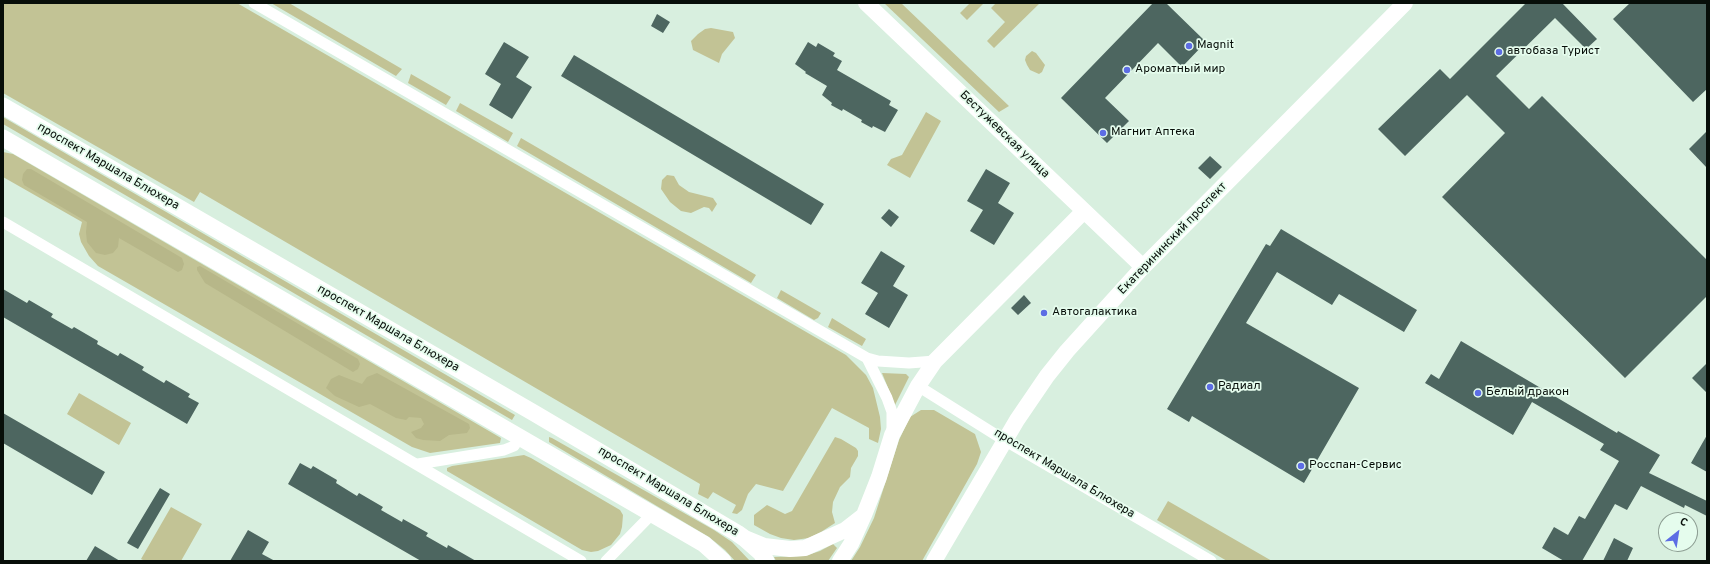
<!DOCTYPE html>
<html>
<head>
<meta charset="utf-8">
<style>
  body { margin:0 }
  #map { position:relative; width:1710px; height:564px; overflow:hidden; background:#d8efdf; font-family:Overpass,sans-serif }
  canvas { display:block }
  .frame { position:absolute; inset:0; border:4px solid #070e09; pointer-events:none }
  .north { position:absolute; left:1658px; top:512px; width:40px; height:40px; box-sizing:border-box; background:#e5fced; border:1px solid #8c9d92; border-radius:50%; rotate:30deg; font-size:11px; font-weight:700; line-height:16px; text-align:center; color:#070e09 }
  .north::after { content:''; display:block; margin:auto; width:14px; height:18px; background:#5d6de4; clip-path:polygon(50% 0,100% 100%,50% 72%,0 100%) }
</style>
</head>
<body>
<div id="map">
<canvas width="1710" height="564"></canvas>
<div class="frame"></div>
<div class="north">С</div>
</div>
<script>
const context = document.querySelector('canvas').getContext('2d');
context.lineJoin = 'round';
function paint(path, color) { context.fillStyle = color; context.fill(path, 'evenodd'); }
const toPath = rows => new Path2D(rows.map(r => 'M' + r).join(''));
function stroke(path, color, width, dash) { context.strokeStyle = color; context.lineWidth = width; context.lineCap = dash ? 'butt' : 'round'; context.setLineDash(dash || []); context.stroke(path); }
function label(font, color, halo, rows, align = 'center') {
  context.font = font + ' Overpass,sans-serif'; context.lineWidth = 3.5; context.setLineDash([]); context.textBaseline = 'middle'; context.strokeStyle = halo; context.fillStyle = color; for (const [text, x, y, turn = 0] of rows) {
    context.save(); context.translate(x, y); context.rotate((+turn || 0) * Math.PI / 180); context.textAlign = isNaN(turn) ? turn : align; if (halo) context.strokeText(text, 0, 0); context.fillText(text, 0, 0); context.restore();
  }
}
const green = toPath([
  [3,3,237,3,846,355,866,375,873,388,880,417,881,429,878,443,869,439,869,428,832,408,783,491,756,484,748,494,742,510,737,514,732,513,736,505,713,492,708,499,698,494,700,484,200,192,194,202,3,93],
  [271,3,289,3,402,69,396,76],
  [884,3,901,3,1009,106,999,112],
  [970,3,984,3,967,20,960,13],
  [996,3,1040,3,994,48,987,41,1005,22,991,8],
  [711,28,733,32,735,38,722,54,719,63,693,50,691,41,698,34,705,29],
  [1032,51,1036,53,1045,65,1042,72,1039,74,1030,70,1027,65,1025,60,1026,56],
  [411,74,451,97,446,105,408,83],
  [460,103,513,133,508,142,456,111],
  [926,112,941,121,910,178,887,165,891,159,902,155],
  [3,117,515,415,512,420,3,124],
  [521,138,756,275,751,283,517,146],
  [3,152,13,154,501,438,500,443,430,453,412,447,98,266,89,256,81,242,79,234,82,222,3,177],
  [667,175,674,176,679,185,689,192,713,198,717,204,712,212,709,208,704,207,691,213,681,211,670,202,661,189,662,180],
  [781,290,821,313,818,318,814,320,777,298],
  [832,318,866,339,862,346,828,327],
  [882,373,906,374,909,377,895,405],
  [79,393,131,423,119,445,67,414],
  [921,410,934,410,975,434,981,452,977,464,922,561,851,561,860,547,874,518,899,440,910,417],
  [549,437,552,438,714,530,732,542,750,561,735,561,725,550,709,537,549,442],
  [835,437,841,439,856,448,858,451,858,456,851,468,850,477,840,487,833,502,832,512,835,523,821,532,809,538,794,540,781,538,770,534,754,525,754,515,767,505,785,514,792,511],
  [524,455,531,458,620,510,623,515,622,527,620,534,611,545,598,551,591,552,582,550,447,471,447,468,452,466],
  [1168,501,1272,561,1227,561,1157,520],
  [171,507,202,524,181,561,145,561,141,559],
  [833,544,837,548,828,561,776,561,774,557,805,556,820,551]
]);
const forest = toPath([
  [27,169,31,169,182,258,184,264,182,270,178,272,119,238,118,247,113,253,105,255,96,253,87,242,86,232,87,222,24,185,22,180,23,174],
  [200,266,358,359,360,364,358,369,353,372,205,283,197,270,197,267],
  [377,373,469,424,470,428,467,433,449,435,440,441,423,440,416,438,411,432,421,428,424,424,421,418,409,417,406,420,396,418,370,404,359,407,335,396,326,388,331,379,339,375,362,384,367,377]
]);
const building = toPath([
  [1153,3,1166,3,1206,42,1182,67,1158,43,1105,98,1129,121,1107,143,1061,98],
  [1526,3,1562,3,1597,39,1586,49,1555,18,1496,76,1529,109,1542,96,1707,260,1707,296,1625,378,1442,197,1505,133,1467,95,1405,156,1378,129,1440,69,1450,79],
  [1630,3,1707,3,1707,89,1693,102,1613,19],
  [657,14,670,22,663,33,651,26],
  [504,42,529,57,516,77,532,87,512,119,489,105,501,84,485,74],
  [808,42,816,47,818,43,835,53,833,56,842,61,837,70,891,101,889,105,898,110,885,132,873,126,872,128,861,122,862,120,843,109,842,111,831,105,832,103,822,95,827,86,805,73,806,72,795,64],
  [574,55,824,204,811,225,561,76],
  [1707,131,1707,168,1689,149],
  [1210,156,1222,167,1210,179,1198,168],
  [986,169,1010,183,998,203,1014,213,994,245,970,231,983,210,967,201],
  [889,209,899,217,891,227,881,218],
  [1281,229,1417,310,1404,332,1339,294,1332,305,1277,272,1246,323,1359,388,1304,483,1192,416,1189,422,1167,409,1266,244,1270,246],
  [881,251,905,266,893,286,908,295,889,328,865,314,878,293,861,283],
  [3,289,27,303,29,300,53,314,51,317,72,329,74,327,98,341,97,344,118,356,120,353,144,367,142,370,164,383,166,380,190,394,188,397,199,403,187,424,3,317],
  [1024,295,1031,303,1018,315,1011,308],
  [1461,341,1617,433,1618,431,1660,455,1649,473,1707,501,1707,516,1685,505,1684,508,1641,486,1627,510,1615,504,1582,561,1564,561,1542,548,1554,527,1568,535,1579,516,1585,519,1619,461,1600,450,1604,444,1532,402,1513,435,1425,383,1431,374,1439,379],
  [1707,363,1707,393,1692,378],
  [3,413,105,472,92,495,3,443],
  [1707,435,1707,472,1691,463],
  [300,463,311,469,313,466,337,480,336,483,357,496,359,493,383,507,381,510,402,522,403,519,428,533,426,536,447,548,448,545,476,561,421,561,288,484],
  [160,488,170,494,138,549,127,543],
  [248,530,269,542,262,554,275,561,230,561],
  [1614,538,1633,548,1627,561,1603,561],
  [95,546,120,561,86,561]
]);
const street = toPath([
  [254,3,867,358,878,361,909,363,935,361],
  [3,222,581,561],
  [867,358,887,398,892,412,892,432],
  [918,386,1004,440,1211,561],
  [418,464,504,450,514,446,520,437],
  [606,561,652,514]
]);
const secondary = toPath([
  [866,3,1143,267],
  [747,539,764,546,790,549,805,548,845,530,863,516],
  [840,561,851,544,864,515,879,477,892,435,918,386,935,361,1084,211],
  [934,561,1017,420,1047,376,1067,351,1143,267,1405,3]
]);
const primary = toPath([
  [3,106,534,413,737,533,744,538,761,553,766,561],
  [3,138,704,544,723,561]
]);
const markers = [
  [1189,46,4,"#5d6de4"],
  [1499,52,4,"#5d6de4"],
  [1127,70,4,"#5d6de4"],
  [1103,133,4,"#5d6de4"],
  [1044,313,4,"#5d6de4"],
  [1210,387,4,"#5d6de4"],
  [1478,393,4,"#5d6de4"],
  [1301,466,4,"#5d6de4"]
];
const poiNames = [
  ["Magnit",1197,46],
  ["автобаза Турист",1507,52],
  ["Ароматный мир",1135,70],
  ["Магнит Аптека",1111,133],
  ["Автогалактика",1052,313],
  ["Радиал",1218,387],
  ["Белый дракон",1486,393],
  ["Росспан-Сервис",1309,466]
];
const streetNames = [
  ["Бестужевская улица",1004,135,44],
  ["проспект Маршала Блюхера",108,167,30],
  ["Екатерининский проспект",1173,239,-46],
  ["проспект Маршала Блюхера",388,329,30],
  ["проспект Маршала Блюхера",1064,474,31],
  ["проспект Маршала Блюхера",668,492,31]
];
paint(green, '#c2c395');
paint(forest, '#b7b789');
paint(building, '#4d6660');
stroke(street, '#fff', 11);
stroke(secondary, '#fff', 16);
stroke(primary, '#fff', 17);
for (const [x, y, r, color] of markers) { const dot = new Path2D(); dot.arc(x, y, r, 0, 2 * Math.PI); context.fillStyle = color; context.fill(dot); stroke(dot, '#e5fced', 1.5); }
label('12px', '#070e09', '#e5fced', poiNames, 'left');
label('12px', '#070e09', '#e5fced', streetNames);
</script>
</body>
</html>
